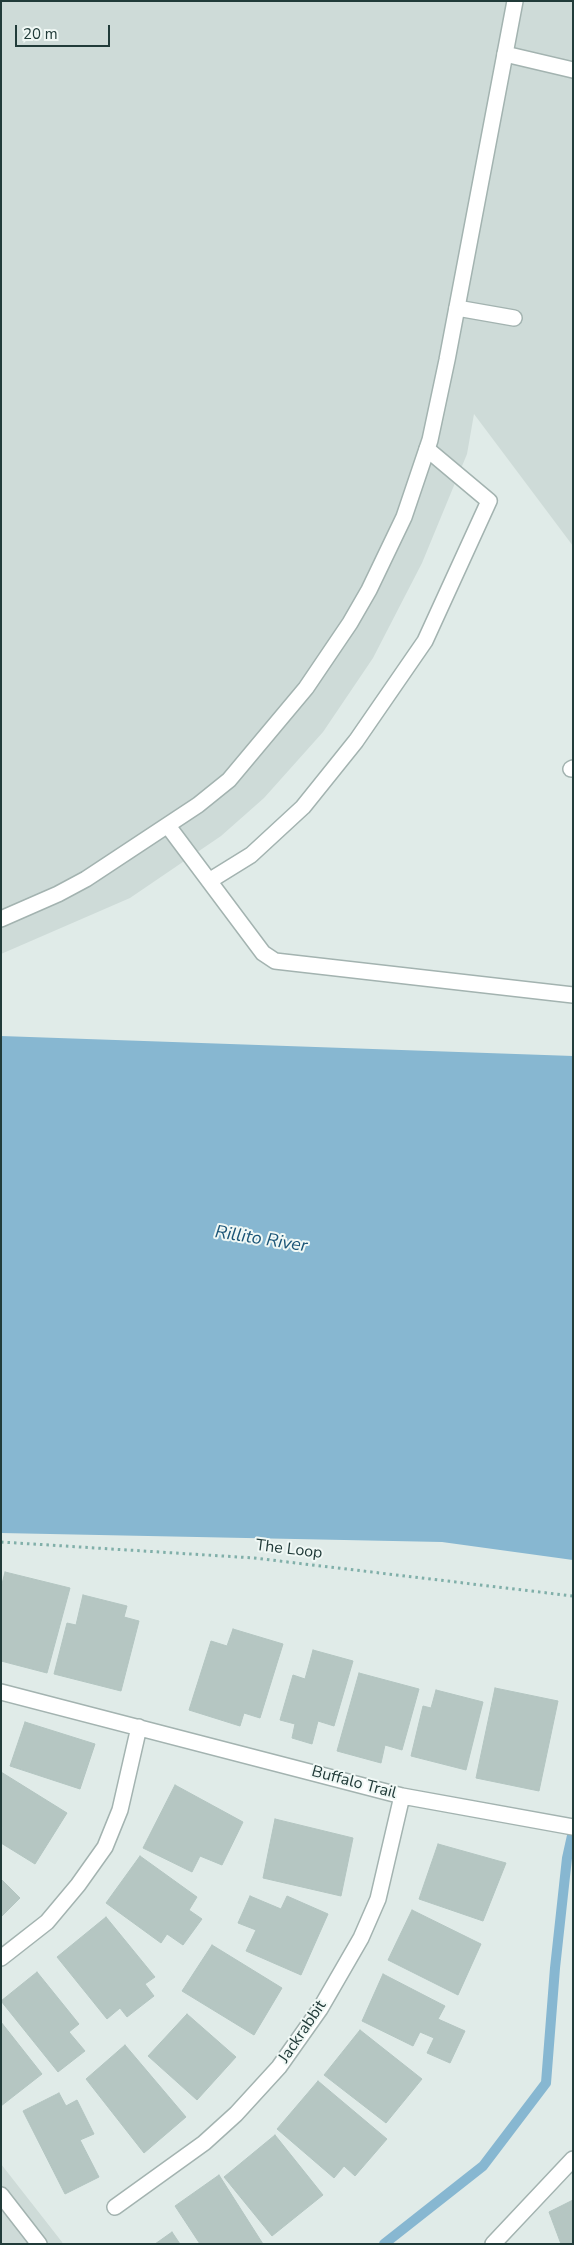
<!DOCTYPE html>
<html>
<head>
<meta charset="utf-8">
<style>
  body { margin:0 }
  #map { position:relative; width:574px; height:2245px; overflow:hidden; background:#e0ebe8; font-family:"Nunito Sans",sans-serif }
  canvas { display:block }
  .frame { position:absolute; inset:0; border:2px solid #213b39; pointer-events:none }
  .scale { position:absolute; left:15px; top:25px; width:95px; height:22px; box-sizing:border-box; border:2px solid #213b39; border-top:0; padding-left:6px; font-size:15px; line-height:18px; white-space:nowrap; color:#213b39; -webkit-text-stroke:4px #f0f8f5; paint-order:stroke }
</style>
</head>
<body>
<div id="map">
<canvas width="574" height="2245"></canvas>
<div class="frame"></div>
<div class="scale">20 m</div>
</div>
<script>
const context = document.querySelector('canvas').getContext('2d');
context.lineJoin = 'round';
function paint(path, color) { context.fillStyle = color; context.fill(path, 'evenodd'); }
const toPath = rows => new Path2D(rows.map(r => 'M' + r).join(''));
function stroke(path, color, width, dash) { context.strokeStyle = color; context.lineWidth = width; context.lineCap = dash ? 'butt' : 'round'; context.setLineDash(dash || []); context.stroke(path); }
function label(font, color, halo, rows, align = 'center') {
  context.font = font + ' "Nunito Sans",sans-serif'; context.lineWidth = 4; context.setLineDash([]); context.textBaseline = 'middle'; context.strokeStyle = halo; context.fillStyle = color; for (const [text, x, y, turn = 0] of rows) {
    context.save(); context.translate(x, y); context.rotate((+turn || 0) * Math.PI / 180); context.textAlign = isNaN(turn) ? turn : align; if (halo) context.strokeText(text, 0, 0); context.fillText(text, 0, 0); context.restore();
  }
}
const built = toPath([
  [1,1,573,1,573,546,474,414,467,454,422,563,373,658,323,732,264,798,221,836,130,898,1,954],
  [1,2164,62,2242,63,2244,1,2244]
]);
const water = toPath([
  [1,1036,573,1056,573,1560,442,1542,1,1533]
]);
const stream = toPath([
  [384,2244,483,2166,546,2083,555,1968,567,1858,573,1831]
]);
const building = toPath([
  [5,1572,70,1588,47,1673,1,1661,1,1588,5,1572],
  [83,1595,127,1606,124,1617,139,1621,121,1691,54,1674,67,1623,76,1625,83,1595],
  [233,1629,283,1644,260,1718,244,1713,240,1726,189,1710,211,1641,227,1646,233,1629],
  [313,1650,353,1661,334,1726,318,1721,312,1744,292,1738,295,1724,280,1720,293,1675,305,1679,313,1650],
  [359,1673,419,1689,402,1750,385,1745,381,1763,337,1751,359,1673],
  [495,1688,558,1701,539,1791,476,1778,495,1688],
  [436,1690,483,1702,466,1770,411,1756,423,1706,431,1708,436,1690],
  [25,1722,95,1744,80,1789,10,1766,25,1722],
  [1,1772,67,1813,35,1864,1,1843,1,1831,3,1828,1,1827,1,1772],
  [175,1785,243,1822,222,1865,200,1856,192,1872,143,1848,175,1785],
  [275,1819,353,1838,341,1896,263,1878,275,1819],
  [438,1844,506,1863,483,1921,419,1899,438,1844],
  [140,1856,197,1897,189,1910,202,1919,183,1945,167,1934,161,1943,106,1903,140,1856],
  [1,1879,20,1898,1,1917,1,1879],
  [250,1896,281,1909,287,1896,328,1914,301,1975,246,1951,256,1930,238,1923,250,1896],
  [412,1910,481,1944,458,1995,388,1960,412,1910],
  [106,1917,155,1977,145,1984,154,1996,127,2017,120,2008,107,2019,57,1957,106,1917],
  [212,1945,282,1988,254,2035,182,1991,212,1945],
  [37,1972,79,2024,69,2032,85,2051,58,2072,1,2001,37,1972],
  [383,1974,445,2006,438,2019,465,2031,450,2063,427,2053,434,2038,420,2032,413,2046,362,2021,383,1974],
  [187,2014,236,2057,197,2100,148,2056,187,2014],
  [1,2022,42,2074,1,2106,1,2022],
  [360,2030,422,2079,386,2123,324,2075,360,2030],
  [125,2045,186,2117,144,2153,86,2079,125,2045],
  [318,2081,387,2139,355,2176,344,2166,334,2178,277,2129,318,2081],
  [59,2093,66,2106,77,2100,94,2134,80,2140,99,2177,65,2194,23,2111,59,2093],
  [275,2135,323,2195,272,2236,224,2177,275,2135],
  [219,2175,263,2244,200,2244,175,2206,219,2175],
  [573,2200,573,2244,561,2244,549,2212,573,2200],
  [172,2232,180,2244,155,2244,172,2232]
]);
const path = toPath([
  [1,1542,254,1558,573,1596]
]);
const lane = toPath([
  [505,54,573,70],
  [457,308,514,318],
  [571,769,573,768],
  [168,826,263,953,275,961,573,995],
  [209,881,251,855,303,807,356,741,425,641,489,501,427,449],
  [1,2195,39,2244]
]);
const street = toPath([
  [1,919,58,894,86,879,198,805,229,780,306,688,350,623,369,590,404,517,430,440,447,360,515,1],
  [1,1692,402,1796,573,1827],
  [1,1958,47,1922,78,1885,105,1847,120,1810,139,1727],
  [115,2207,204,2143,236,2114,279,2067,320,2009,361,1938,378,1899,402,1796],
  [493,2244,573,2159]
]);
const streetNames = [
  ["The Loop",289,1550,7],
  ["Buffalo Trail",354,1783,15],
  ["Jackrabbit",303,2032,-56]
];
const waterNames = [
  ["Rillito River",261,1240,9]
];
paint(built, '#cedbd8');
paint(water, '#87b7d1');
stroke(stream, '#87b7d1', 10);
paint(building, '#b5c6c2');
stroke(building, '#b3c5c1', 1);
stroke(lane, '#a3b3b0', 18);
stroke(street, '#a3b3b0', 18);
stroke(path, '#80afa9', 3, [2.5, 4]);
stroke(lane, '#fff', 15);
stroke(street, '#fff', 15);
label('16px', '#213b39', '#f0f8f5', streetNames);
label('italic 18px', '#1b5577', '#f0f8f5', waterNames);
</script>
</body>
</html>
